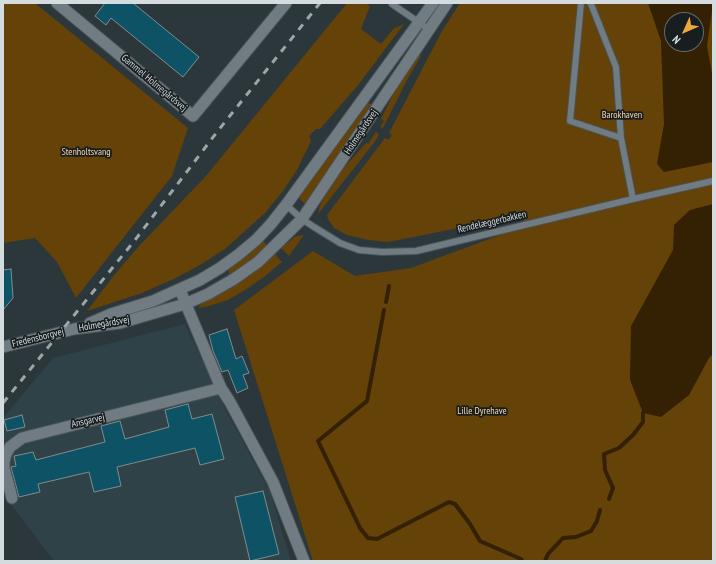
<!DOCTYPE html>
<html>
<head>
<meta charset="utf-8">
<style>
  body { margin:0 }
  #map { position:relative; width:716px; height:564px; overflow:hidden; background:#2b373b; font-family:"PT Sans Narrow",sans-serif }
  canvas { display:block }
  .frame { position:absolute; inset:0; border:4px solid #d5dcdf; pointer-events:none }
  .north { position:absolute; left:664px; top:12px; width:40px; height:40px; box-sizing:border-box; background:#181d1f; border:1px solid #64696c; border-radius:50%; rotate:225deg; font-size:11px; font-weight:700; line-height:16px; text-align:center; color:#d5dcdf }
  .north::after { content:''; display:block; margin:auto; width:14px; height:18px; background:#eea73c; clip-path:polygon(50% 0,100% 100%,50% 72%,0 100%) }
</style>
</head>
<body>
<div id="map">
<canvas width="716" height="564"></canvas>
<div class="frame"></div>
<div class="north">N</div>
</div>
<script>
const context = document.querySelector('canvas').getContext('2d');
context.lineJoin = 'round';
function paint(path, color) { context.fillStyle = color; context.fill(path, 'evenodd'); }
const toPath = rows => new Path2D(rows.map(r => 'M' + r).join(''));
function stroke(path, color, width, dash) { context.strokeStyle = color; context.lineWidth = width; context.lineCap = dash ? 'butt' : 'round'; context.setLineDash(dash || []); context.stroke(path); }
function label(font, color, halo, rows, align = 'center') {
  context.font = font + ' "PT Sans Narrow",sans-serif'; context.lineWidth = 3.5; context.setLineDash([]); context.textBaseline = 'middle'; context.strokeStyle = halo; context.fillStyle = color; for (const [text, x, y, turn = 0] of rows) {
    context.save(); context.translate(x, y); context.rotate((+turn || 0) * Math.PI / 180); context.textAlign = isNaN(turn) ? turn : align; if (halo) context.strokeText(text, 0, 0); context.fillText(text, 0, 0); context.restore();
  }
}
const built = toPath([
  [185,324,228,414,270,492,291,561,54,561,10,503,3,461,3,418,53,358]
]);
const green = toPath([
  [3,3,35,3,188,128,172,176,76,298,57,262,35,238,3,243],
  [347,3,365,3,370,6,361,29,381,44,394,28,404,24,359,84,320,129,316,129,309,136,311,141,297,170,283,191,265,213,225,249,200,265,176,278,142,293,87,311,115,274,140,245,206,176],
  [460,3,713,3,713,561,313,561,234,310,313,251,355,276,411,268,527,225,519,214,483,223,424,235,388,242,368,240,347,235,334,228,328,219,327,215,385,138,388,140,392,135,389,133,442,31],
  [672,20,696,20,696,44,672,44],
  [419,54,421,56,407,80,383,128,380,127,384,121,381,119,398,85],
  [368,103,371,104,373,106,306,203,304,203,299,198,300,195,365,105],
  [376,132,379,134,376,140,319,213,319,208,324,197,340,172,366,143,368,144],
  [304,235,289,256,281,248,296,236],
  [262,240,270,248,232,277,229,274,228,269],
  [275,254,282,262,264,277,245,290,228,300,209,306,198,308,201,304,250,274]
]);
const water = toPath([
  [648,3,713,3,707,46,713,79,713,162,664,172,657,164,664,124,661,41],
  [672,20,696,20,696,44,672,44],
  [713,204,713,354,709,358,689,395,661,417,643,413,630,380,631,326,673,250,674,225,690,210]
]);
const stream = toPath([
  [386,302,389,286],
  [384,310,367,401,318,441,360,528,368,538,377,539,449,502,455,504,470,524,480,541,521,559,522,561],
  [609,499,613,488,605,470,604,454,619,448,633,435,643,422,643,413],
  [545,561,548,554,563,538,576,537,591,531,597,521,600,510]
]);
const building = toPath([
  [105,3,133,3,199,57,183,77,111,18,106,25,95,16,105,3],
  [11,269,13,298,3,310,3,270,11,269],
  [227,329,236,359,242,356,249,373,243,375,248,388,237,393,228,370,222,372,213,351,209,335,227,329],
  [188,404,192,419,212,414,224,459,200,465,195,448,117,467,121,486,94,492,89,472,38,484,40,492,19,497,11,467,16,466,14,456,33,452,36,460,105,442,101,426,120,421,125,439,169,427,165,410,188,404],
  [22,415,25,427,7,431,4,420,22,415],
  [263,491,279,554,250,561,235,497,263,491]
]);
const service = toPath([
  [393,3,392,4,430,30],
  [581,3,570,121,621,138],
  [590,3,591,4,616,67,621,138,633,199],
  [286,205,302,219,314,227,340,243,359,250,382,252,416,251,633,199,713,181]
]);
const minor = toPath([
  [57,3,193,116,286,3],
  [180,290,221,388,230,402,273,482,304,561],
  [12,498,4,468,4,462,6,454,10,447,22,438,221,388]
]);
const tertiary = toPath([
  [90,323,111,314,153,301,200,280,220,268,238,255,256,240,271,224,286,205,433,3],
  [3,347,74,329,120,323,185,304,208,294,234,279,258,262,302,219,447,3]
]);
const rail = toPath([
  [3,403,135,240,217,132,320,3]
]);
const streetNames = [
  ["Gammel Holmegårdsvej",154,83,40],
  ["Holmegårdsvej",361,132,-56],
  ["Rendelæggerbakken",492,222,-13],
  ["Holmegårdsvej",104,324,-10],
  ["Fredensborgvej",38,338,-14],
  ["Ansgarvej",88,421,-13]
];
const parkNames = [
  ["Barokhaven",622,115],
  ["Stenholtsvang",86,152],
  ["Lille Dyrehave",482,411]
];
paint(built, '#2f4248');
paint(green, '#644208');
paint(water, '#342003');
stroke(stream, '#342003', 4);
paint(building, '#0e5365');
stroke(building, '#7f8c90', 1);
stroke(service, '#4a5357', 8);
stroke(minor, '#4a5357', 13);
stroke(tertiary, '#4a5357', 13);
stroke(service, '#707c81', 6);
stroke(minor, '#707c81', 11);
stroke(tertiary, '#707c81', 11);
stroke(rail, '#9da6a9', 3, [7, 7]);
label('10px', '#d5dcdf', '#181d1f', streetNames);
label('10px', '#f8d5a8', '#181d1f', parkNames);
</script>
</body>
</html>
